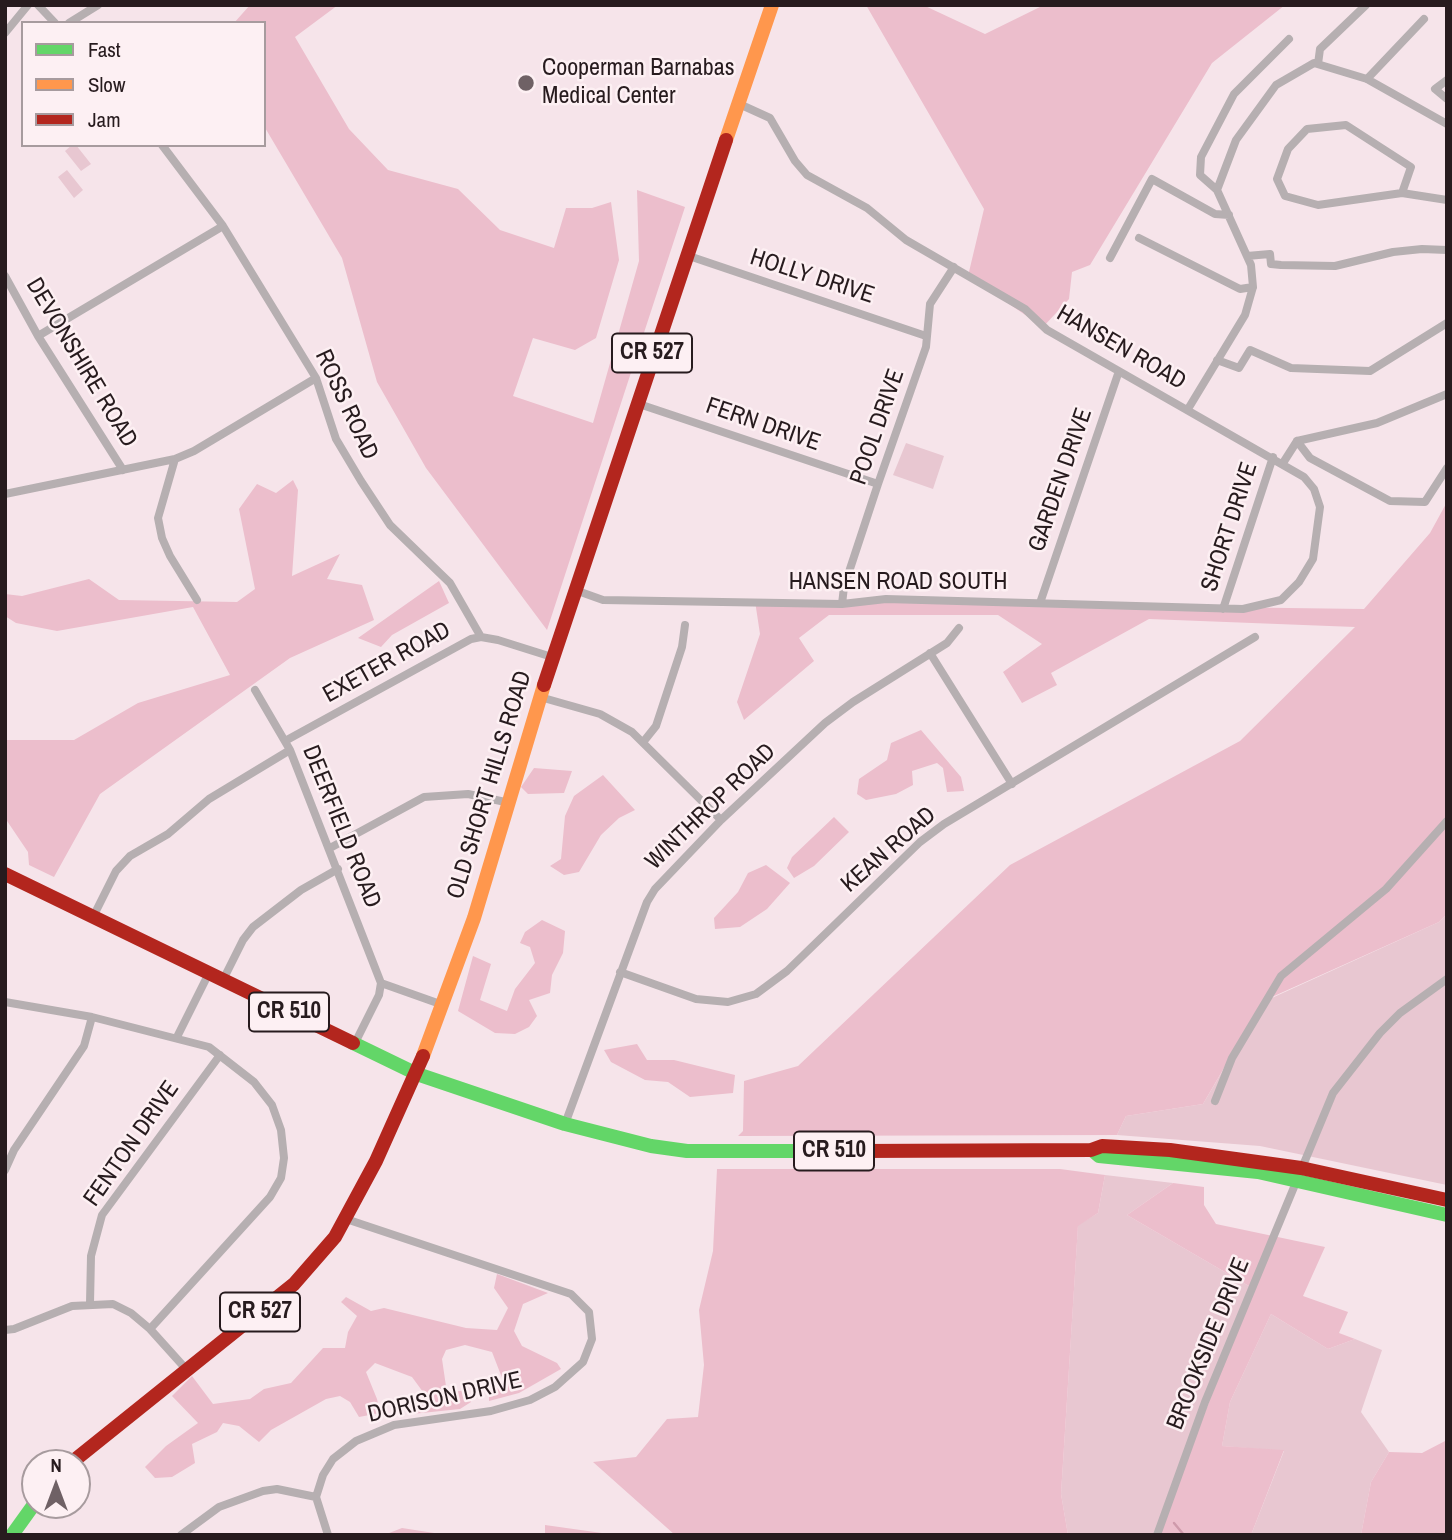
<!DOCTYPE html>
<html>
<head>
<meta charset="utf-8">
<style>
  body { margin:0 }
  #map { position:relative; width:1452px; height:1540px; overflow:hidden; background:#f6e4ea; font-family:"Archivo Narrow",sans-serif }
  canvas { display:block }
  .frame { position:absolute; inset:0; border:7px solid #271b1e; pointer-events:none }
  .legend { position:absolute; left:21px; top:21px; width:245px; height:126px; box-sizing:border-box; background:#fdf0f3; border:2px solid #a79b9e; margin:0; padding:9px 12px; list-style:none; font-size:21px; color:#271b1e }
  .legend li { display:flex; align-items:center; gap:14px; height:35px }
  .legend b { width:35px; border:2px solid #a79b9e }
  .north { position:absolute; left:21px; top:1449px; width:70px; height:70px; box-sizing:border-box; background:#fdf0f3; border:2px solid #a79b9e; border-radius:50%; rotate:0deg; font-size:19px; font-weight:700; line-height:28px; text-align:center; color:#271b1e }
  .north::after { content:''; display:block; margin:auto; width:24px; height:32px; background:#6f6165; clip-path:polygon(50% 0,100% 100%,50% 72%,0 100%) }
</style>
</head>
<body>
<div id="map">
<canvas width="1452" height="1540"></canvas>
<div class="frame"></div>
<ul class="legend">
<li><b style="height:9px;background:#63d668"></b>Fast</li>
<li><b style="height:9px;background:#ff974d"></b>Slow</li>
<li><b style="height:9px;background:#b3261e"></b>Jam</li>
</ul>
<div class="north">N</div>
</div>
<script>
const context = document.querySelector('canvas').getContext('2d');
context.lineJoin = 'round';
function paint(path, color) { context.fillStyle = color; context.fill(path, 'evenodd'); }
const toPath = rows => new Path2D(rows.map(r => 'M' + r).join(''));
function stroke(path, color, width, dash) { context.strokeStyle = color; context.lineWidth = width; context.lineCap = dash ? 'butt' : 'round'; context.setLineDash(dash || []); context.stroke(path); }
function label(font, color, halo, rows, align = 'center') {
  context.font = font + ' "Archivo Narrow",sans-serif'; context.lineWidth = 5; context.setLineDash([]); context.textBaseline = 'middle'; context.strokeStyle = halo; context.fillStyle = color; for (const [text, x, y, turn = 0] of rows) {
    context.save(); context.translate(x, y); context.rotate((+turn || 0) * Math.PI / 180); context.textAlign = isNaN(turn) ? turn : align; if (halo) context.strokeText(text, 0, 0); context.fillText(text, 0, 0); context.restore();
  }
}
const green = toPath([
  [72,145,76,145,91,164,81,171,65,151],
  [67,170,83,190,74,198,58,177],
  [906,443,944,456,933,489,893,475],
  [1447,914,1447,1185,1260,1146,1117,1135,1126,1116,1203,1104,1263,1002,1439,922],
  [1105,1175,1173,1183,1127,1215,1254,1289,1156,1535,1068,1535,1061,1494,1078,1225,1098,1213],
  [1271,1314,1328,1349,1355,1339,1382,1350,1361,1412,1389,1452,1371,1482,1361,1535,1251,1535,1284,1451,1222,1446,1230,1402]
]);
const forest = toPath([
  [250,5,338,5,295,37,349,129,388,170,458,189,500,230,554,248,566,208,592,208,611,202,619,260,596,338,575,350,533,338,513,396,593,423,639,261,637,190,685,207,547,630,426,468,377,382,342,258,264,126,264,23,234,23],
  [866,5,923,5,985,34,1044,5,1285,5,1212,63,1090,265,1072,272,1069,299,1043,327,968,276,984,209],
  [293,480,298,490,292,576,340,554,327,579,362,585,374,620,290,658,100,794,54,877,29,865,28,852,5,818,5,740,74,740,138,703,230,675,193,607,57,631,16,623,5,616,5,594,22,596,89,579,119,600,237,602,255,589,239,509,257,484,276,493],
  [1447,502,1447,914,1439,922,1263,1001,1203,1104,1126,1116,1117,1135,738,1136,743,1131,744,1081,798,1066,1010,865,1240,741,1355,627,1149,619,1051,673,1057,685,1022,703,1003,672,1042,644,998,615,829,615,799,638,814,661,744,720,737,702,760,634,755,601,1364,609,1430,533],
  [439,581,449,603,392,635,381,647,358,638],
  [921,730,961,777,964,791,947,792,943,768,937,763,912,771,913,785,896,794,866,800,857,794,859,779,887,760,891,743],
  [534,768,572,771,564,793,528,794,521,787],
  [603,775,635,810,619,818,601,835,579,872,564,875,550,866,561,859,565,816,574,796],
  [834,817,849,832,814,866,794,878,787,868,792,857],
  [766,865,790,883,767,909,740,927,715,929,714,918,738,892,748,873],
  [542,920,565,931,563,953,552,975,550,993,529,1000,537,1016,529,1027,515,1034,495,1033,458,1011,473,956,491,964,480,1000,507,1011,515,989,535,963,530,947,520,943,525,932],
  [637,1044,647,1060,674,1060,735,1075,733,1093,690,1097,668,1082,645,1080,611,1062,604,1050],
  [717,1169,1060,1169,1105,1175,1098,1213,1078,1226,1061,1494,1068,1535,675,1535,593,1462,636,1457,667,1419,698,1417,704,1365,699,1310,713,1251],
  [1173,1183,1204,1187,1204,1205,1216,1224,1325,1247,1303,1296,1348,1312,1339,1333,1355,1339,1328,1349,1271,1314,1230,1402,1222,1446,1284,1450,1251,1535,1156,1535,1254,1289,1127,1215],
  [497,1274,548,1293,523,1304,514,1331,522,1346,557,1363,561,1369,519,1393,489,1401,489,1395,504,1383,492,1352,465,1345,446,1350,442,1359,447,1393,466,1390,471,1402,460,1409,412,1414,413,1401,423,1392,412,1377,375,1363,366,1372,377,1399,380,1413,359,1417,350,1402,340,1396,326,1399,271,1430,259,1442,239,1426,223,1423,217,1432,192,1444,195,1463,172,1477,155,1478,145,1467,166,1446,198,1423,172,1396,192,1376,213,1404,250,1399,264,1389,291,1383,323,1348,345,1348,348,1332,357,1316,341,1302,346,1297,371,1311,384,1308,466,1328,497,1330,508,1308,494,1288],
  [1447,1440,1447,1535,1361,1535,1371,1482,1389,1452,1422,1453],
  [545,1525,616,1535,545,1535],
  [402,1528,447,1535,384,1535]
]);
const stream = toPath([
  [1174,1523,1184,1535]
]);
const street = toPath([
  [38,5,55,23],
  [69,23,98,5],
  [5,33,28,5],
  [1318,64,1320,49,1366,5],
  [1367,79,1424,19],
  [1447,80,1435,89,1447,99],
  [162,145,223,226,316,378,336,439,361,481,390,525,450,583,481,637],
  [1217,190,1200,175,1201,157,1234,94,1289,39],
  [1402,193,1411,167,1346,125,1307,129,1288,149,1277,179,1285,196,1318,205,1402,193,1447,200],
  [1139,238,1240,289,1253,287],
  [686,255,926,336],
  [1247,256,1270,254,1271,264,1281,265,1335,266,1393,252,1422,249,1447,250],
  [1110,258,1152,179,1215,214,1229,215],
  [5,276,38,336,123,470],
  [38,336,223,226],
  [1217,360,1239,368,1250,350,1291,368,1370,371,1447,323],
  [636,403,878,484],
  [1188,409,1245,315,1253,287,1251,265,1217,190,1236,140,1276,85,1314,63,1367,79,1447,124],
  [1297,441,1377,423,1447,394],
  [1283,463,1297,441,1310,458,1390,501,1425,502,1447,468],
  [5,494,175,459],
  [575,590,603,600,842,604,886,599,1243,609,1281,600,1299,582,1313,559,1320,507,1314,489,1304,477,1047,330,1025,309,906,240,867,208,807,175,795,161,770,118,737,103],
  [197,600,170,556,162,538,158,518,175,459,194,451,316,378],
  [1040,603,1119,371],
  [842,604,844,587,878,484,926,347,930,304,954,267],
  [1223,609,1273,457],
  [930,653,1012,784],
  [255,690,290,750,381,983,379,995,355,1043],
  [540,697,600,714,632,732,721,820],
  [285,741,471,639,481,637,498,640,552,657],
  [644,741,656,726,682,647,685,625],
  [330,848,424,797,468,794,510,803],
  [93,917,116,871,130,856,168,834,209,799,290,750],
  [620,972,696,999,728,1002,756,994,787,971,920,842,944,824,1255,637],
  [223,980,243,940,253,927,301,890,338,869],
  [381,983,443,1005],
  [5,1002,92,1017,209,1047,254,1082,272,1105,281,1130,284,1158,281,1178,270,1197,150,1329],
  [177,1037,209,973],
  [1215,1101,1232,1058,1281,976,1386,889,1447,821],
  [565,1124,647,902,655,889,721,820,825,723,853,702,947,643,959,628],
  [5,1170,14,1150,84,1046,92,1017],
  [90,1303,91,1256,102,1215,220,1055],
  [5,1330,14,1329,72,1306,113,1304,131,1313,150,1329,186,1369],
  [316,1497,323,1475,333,1459,356,1441,394,1425,491,1411,530,1400,555,1387,583,1362,592,1339,589,1312,571,1294,346,1219],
  [181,1535,219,1507,263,1491,277,1489,316,1497,328,1535],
  [1157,1535,1205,1402,1333,1093,1380,1033,1400,1013,1447,979]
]);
const fast = toPath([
  [353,1043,417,1074,565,1124,651,1146,687,1151,859,1151],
  [1092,1150,1099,1156,1258,1172,1447,1215],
  [12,1535,35,1503]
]);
const slow = toPath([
  [726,140,772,5],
  [423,1056,474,918,544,685]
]);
const jam = toPath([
  [544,685,726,140],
  [5,874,353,1043],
  [859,1151,1091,1150,1102,1146,1170,1150,1301,1168,1447,1200],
  [71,1463,294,1284,335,1237,376,1161,423,1056]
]);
const markers = [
  [526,83,9,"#6f6165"]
];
const shields = [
  [652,353,80],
  [289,1012,80],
  [834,1151,80],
  [260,1312,80]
];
const shieldNames = [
  ["CR 527",652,353],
  ["CR 510",289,1012],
  ["CR 510",834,1151],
  ["CR 527",260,1312]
];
const poiNames = [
  ["Cooperman Barnabas",542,69],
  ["Medical Center",542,97]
];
const streetNames = [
  ["HOLLY DRIVE",812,277,18],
  ["HANSEN ROAD",1121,348,30],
  ["DEVONSHIRE ROAD",81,363,59],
  ["ROSS ROAD",346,405,65],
  ["FERN DRIVE",763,425,19],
  ["POOL DRIVE",878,427,-71],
  ["GARDEN DRIVE",1061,480,-71],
  ["SHORT DRIVE",1230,527,-72],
  ["HANSEN ROAD SOUTH",898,583],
  ["EXETER ROAD",387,663,-29],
  ["OLD SHORT HILLS ROAD",490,785,-73],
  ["WINTHROP ROAD",711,807,-44],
  ["DEERFIELD ROAD",341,827,68],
  ["KEAN ROAD",889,850,-41],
  ["FENTON DRIVE",132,1144,-55],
  ["BROOKSIDE DRIVE",1209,1344,-68],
  ["DORISON DRIVE",445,1398,-13]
];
paint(green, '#e8c7d1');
paint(forest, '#ecbecc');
stroke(stream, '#cf9aab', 2.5);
stroke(street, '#b6afb1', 8);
stroke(fast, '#63d668', 14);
stroke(slow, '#ff974d', 14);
stroke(jam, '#b3261e', 14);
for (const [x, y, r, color] of markers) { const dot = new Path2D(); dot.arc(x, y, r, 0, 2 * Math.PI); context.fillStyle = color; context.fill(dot); stroke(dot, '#fdf0f3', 2.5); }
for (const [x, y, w] of shields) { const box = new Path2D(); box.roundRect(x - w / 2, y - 19.5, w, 39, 5); context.fillStyle = '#fdf0f3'; context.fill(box); stroke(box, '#271b1e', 2); }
label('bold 23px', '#271b1e', null, shieldNames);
label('24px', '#271b1e', '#fdf0f3', poiNames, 'left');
label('24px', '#271b1e', '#fdf0f3', streetNames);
</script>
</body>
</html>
